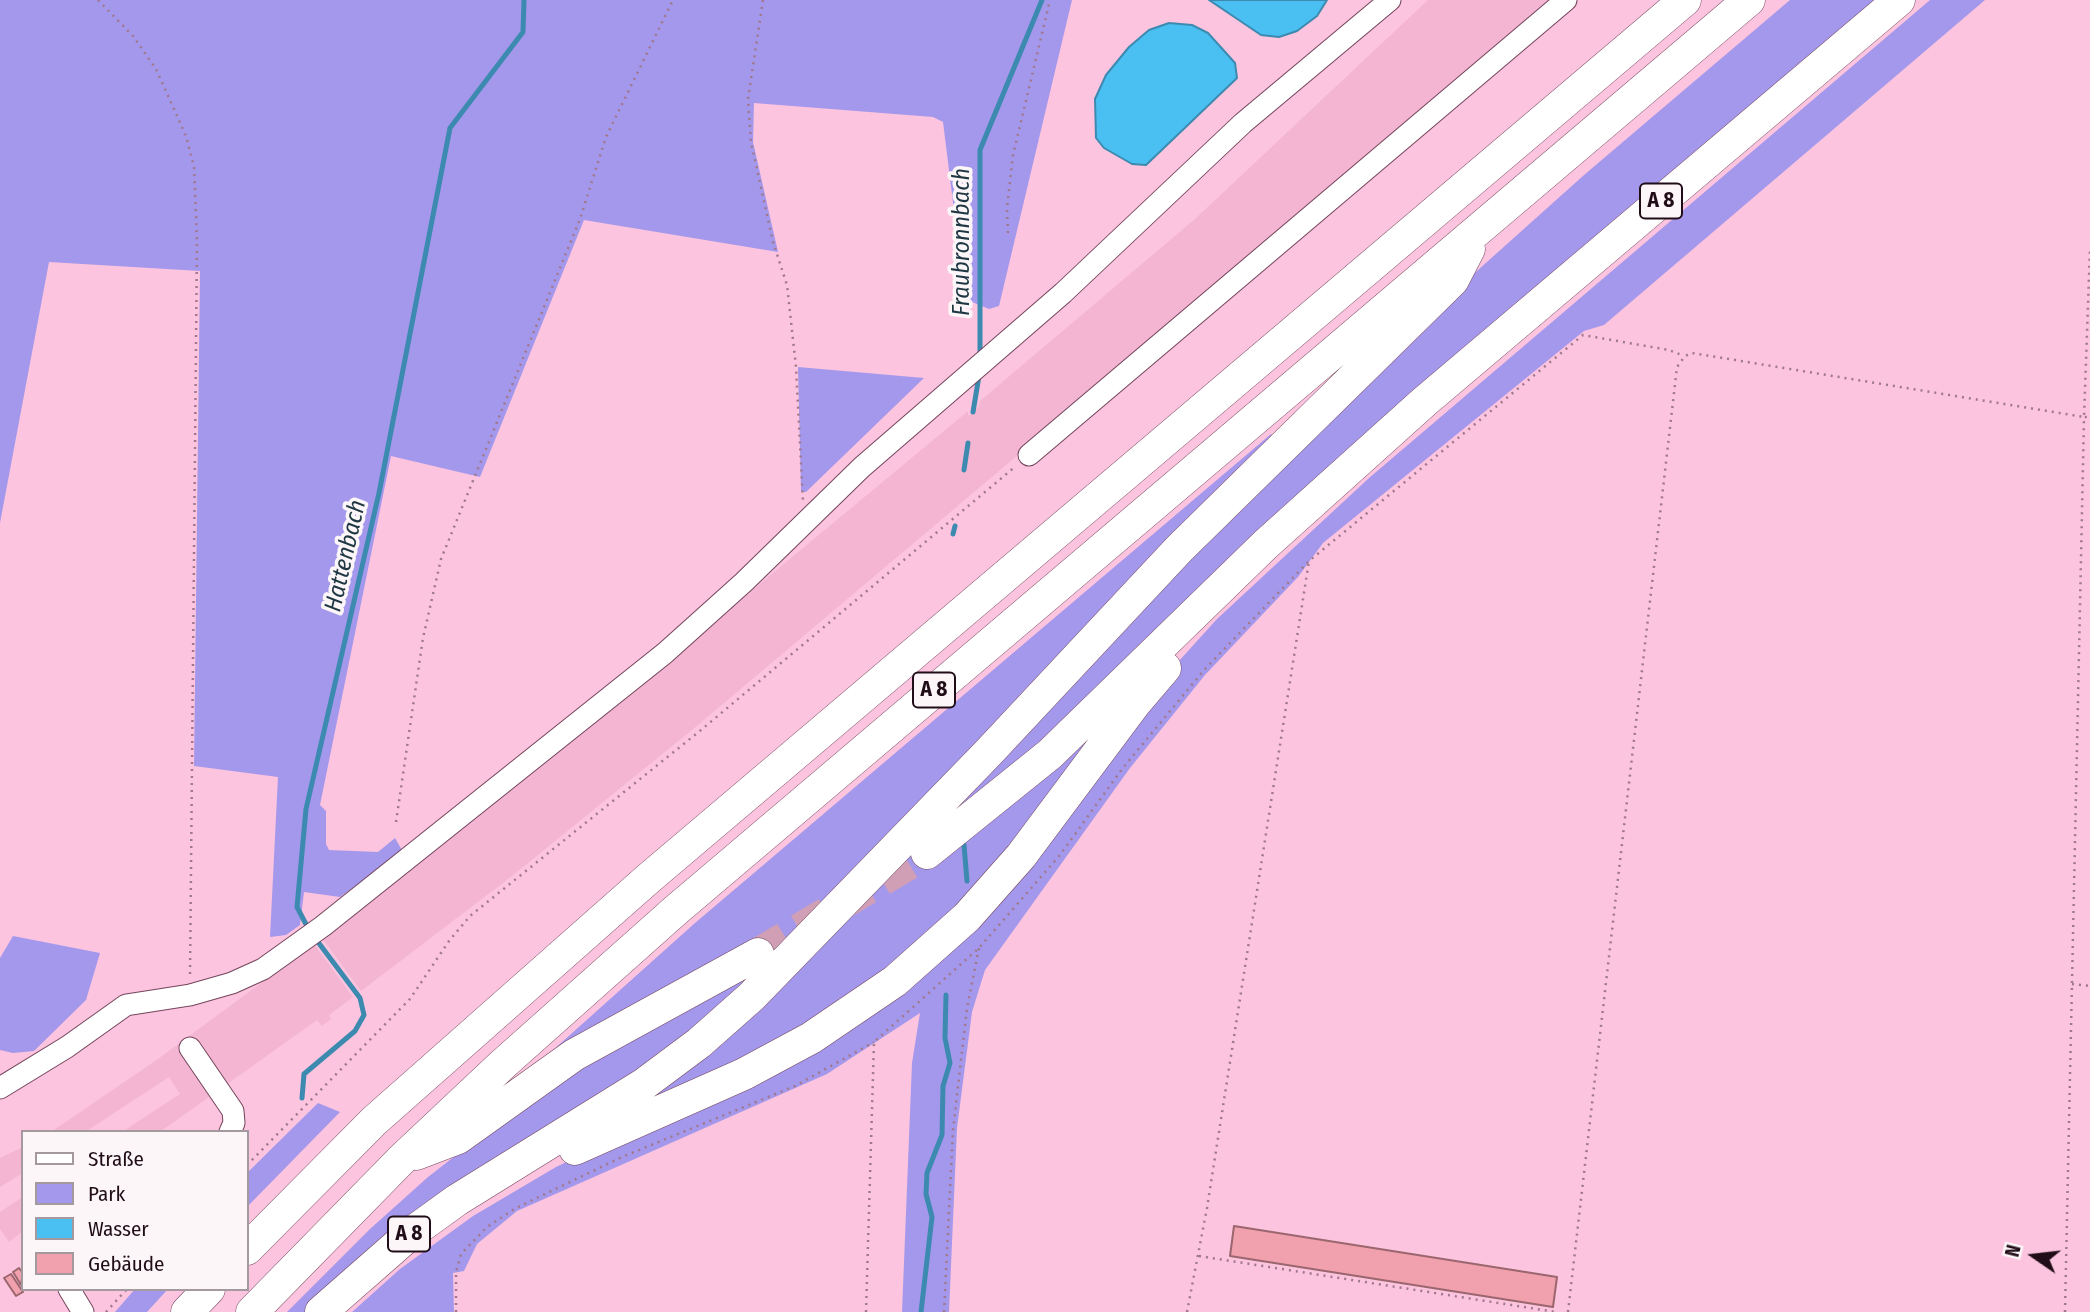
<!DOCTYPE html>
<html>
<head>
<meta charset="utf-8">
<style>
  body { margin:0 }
  #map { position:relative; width:2090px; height:1312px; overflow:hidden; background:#fcc4de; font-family:"Fira Sans Condensed",sans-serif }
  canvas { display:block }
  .legend { position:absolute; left:21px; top:1130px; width:228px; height:161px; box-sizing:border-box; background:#fcf6f8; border:2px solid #a4999e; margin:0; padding:9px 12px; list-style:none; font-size:21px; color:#200d17 }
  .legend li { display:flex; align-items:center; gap:14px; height:35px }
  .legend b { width:35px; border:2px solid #a4999e }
  .north { position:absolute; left:1999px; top:1221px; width:70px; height:70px; -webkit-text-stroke:5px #fcf6f8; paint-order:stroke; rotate:284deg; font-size:19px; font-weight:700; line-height:28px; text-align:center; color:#200d17 }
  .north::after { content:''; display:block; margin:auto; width:24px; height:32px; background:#200d17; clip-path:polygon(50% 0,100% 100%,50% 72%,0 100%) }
</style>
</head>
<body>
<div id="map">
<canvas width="2090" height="1312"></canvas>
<ul class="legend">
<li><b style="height:9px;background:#fff"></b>Straße</li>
<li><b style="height:19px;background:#a498ec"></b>Park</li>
<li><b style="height:19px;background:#49c0f1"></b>Wasser</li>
<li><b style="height:19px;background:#f0a1ad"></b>Gebäude</li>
</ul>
<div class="north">N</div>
</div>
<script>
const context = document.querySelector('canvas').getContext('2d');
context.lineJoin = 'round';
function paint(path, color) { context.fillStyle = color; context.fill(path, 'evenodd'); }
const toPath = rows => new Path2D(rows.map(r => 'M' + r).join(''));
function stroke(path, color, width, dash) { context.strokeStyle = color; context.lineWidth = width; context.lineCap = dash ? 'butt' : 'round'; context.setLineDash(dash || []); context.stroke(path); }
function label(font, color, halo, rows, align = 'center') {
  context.font = font + ' "Fira Sans Condensed",sans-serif'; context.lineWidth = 7; context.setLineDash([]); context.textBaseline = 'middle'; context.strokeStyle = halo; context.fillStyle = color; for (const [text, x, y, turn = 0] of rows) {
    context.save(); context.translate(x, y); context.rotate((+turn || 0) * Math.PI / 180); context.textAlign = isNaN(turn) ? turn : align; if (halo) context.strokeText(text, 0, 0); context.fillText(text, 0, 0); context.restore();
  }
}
const built = toPath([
  [1428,0,1557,0,698,725,512,876,361,991,322,938,560,750,968,411,968,416,979,407,980,401,1195,219],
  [314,944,353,997,329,1015,331,1019,322,1026,317,1020,160,1132,122,1132,180,1094,169,1077,85,1132,51,1132,158,1059],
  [23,1147,23,1173,0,1187,0,1158],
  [23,1197,23,1231,9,1242,0,1229,0,1212]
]);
const green = toPath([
  [0,0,1072,0,999,306,989,309,965,299,943,122,933,117,754,103,753,142,778,252,584,220,480,477,391,456,320,805,326,811,326,844,329,850,378,852,395,838,403,852,340,897,304,892,300,925,286,935,270,937,278,777,194,766,200,271,49,262,0,523],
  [1790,0,1884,0,1634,210,1122,697,974,897,842,1009,621,1117,1401,339,1584,175],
  [1930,0,1985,0,1604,325,1584,331,1323,543,1298,577,1205,675,1130,768,985,970,972,1012,957,1128,949,1312,902,1312,912,1063,920,1013,827,1074,517,1211,477,1244,464,1271,453,1273,454,1312,352,1312,400,1269,473,1216,556,1167,847,1027,1217,619,1369,478],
  [798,367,924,378,806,492,801,492],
  [1271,434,1273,436,750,982,679,1045,306,1312,287,1312,370,1229,428,1177,482,1135,533,1068,695,923],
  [13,936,100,953,86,1000,34,1051,13,1053,0,1050,0,958],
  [318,1103,340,1112,247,1207,247,1173],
  [135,1289,168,1289,147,1312,115,1312]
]);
const water = toPath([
  [1209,0,1327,0,1317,16,1297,31,1279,37,1261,35,1209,0],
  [1169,23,1192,25,1208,33,1235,63,1237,78,1146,165,1132,164,1104,148,1096,138,1095,99,1106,75,1129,47,1149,30,1169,23]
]);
const stream = toPath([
  [980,355,980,150,1042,0],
  [973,412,979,376],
  [964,470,968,443],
  [953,534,955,526],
  [964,845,967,881],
  [309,930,297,907,306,809,379,493,450,128,523,32,524,0],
  [302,1098,304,1074,355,1031,364,1015,360,998,315,938],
  [921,1312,932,1217,926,1194,927,1173,942,1135,943,1086,950,1063,945,1038,946,995]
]);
const building = toPath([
  [1234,1226,1557,1277,1553,1307,1230,1256,1234,1226],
  [19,1268,23,1273,21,1285,13,1272,19,1268],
  [11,1274,23,1292,16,1296,4,1278,11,1274]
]);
const highwayTunnel = toPath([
  [758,954,927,853]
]);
const path = toPath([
  [98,0,133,36,156,69,186,136,194,167,197,240,190,977],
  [763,0,748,99,751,142,773,242,787,285,796,367,803,501],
  [1008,233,1007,208,1013,155,1050,0],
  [396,822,423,638,441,559,580,219,606,137,673,0],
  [2072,984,2090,986],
  [247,1165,410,999,449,941,470,916,701,730,1016,466],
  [1199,1256,1556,1312],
  [106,1312,127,1289],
  [456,1312,456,1272,461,1254,487,1227,516,1208,622,1157,795,1086,874,1042],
  [866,1312,874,1042,979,948,1060,855,1122,769,1205,669,1309,561,1583,335,1669,350,1684,356],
  [944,1312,953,1130,967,1008,979,948],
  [1187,1312,1207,1208,1309,561],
  [1568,1312,1677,367,1685,356,1692,353,2084,417,2090,249],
  [2065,1312,2084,417,2090,417]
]);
const minor = toPath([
  [1029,455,1566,0],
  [190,1048,233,1111,234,1123,230,1132],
  [0,1088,67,1047,126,1005,190,995,232,983,263,969,323,926,665,653,744,582,862,467,1063,293,1243,123,1390,0],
  [69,1289,83,1312]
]);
const highway = toPath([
  [927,853,1050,754,1266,544,1424,402,1899,0],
  [575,1149,744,1074,811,1038,895,981,967,917,1021,856,1136,702,1165,668],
  [416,1154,458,1138,574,1055,758,954],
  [247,1249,374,1121,649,878,1685,0],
  [187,1312,209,1289],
  [252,1312,402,1159,503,1064,676,910,1749,0],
  [321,1312,410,1234,457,1200,644,1084,699,1043,751,997,988,753,1179,549,1453,280,1469,249]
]);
const shields = [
  [1661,201,42],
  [934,690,42],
  [409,1234,42]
];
const shieldNames = [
  ["A 8",1661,201],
  ["A 8",934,690],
  ["A 8",409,1234]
];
const waterNames = [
  ["Fraubronnbach",962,242,-90],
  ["Hattenbach",346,556,-77]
];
paint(built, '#f3b5d2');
paint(green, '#a498ec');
paint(water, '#49c0f1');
stroke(water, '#3d8ab0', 2);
stroke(stream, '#3d8ab0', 5);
paint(building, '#f0a1ad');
stroke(building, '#9c666e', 2);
stroke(highwayTunnel, '#d09fb6', 32, [32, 16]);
stroke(minor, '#73455c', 23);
stroke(highway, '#73455c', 33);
stroke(path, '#a0788b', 2.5, [2, 5]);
stroke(minor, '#fff', 21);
stroke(highway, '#fff', 32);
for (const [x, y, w] of shields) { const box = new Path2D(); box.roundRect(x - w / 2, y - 17.5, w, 35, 5); context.fillStyle = '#fcf6f8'; context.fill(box); stroke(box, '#200d17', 2); }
label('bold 21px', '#200d17', null, shieldNames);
label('italic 24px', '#1e3742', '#fcf6f8', waterNames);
</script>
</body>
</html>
